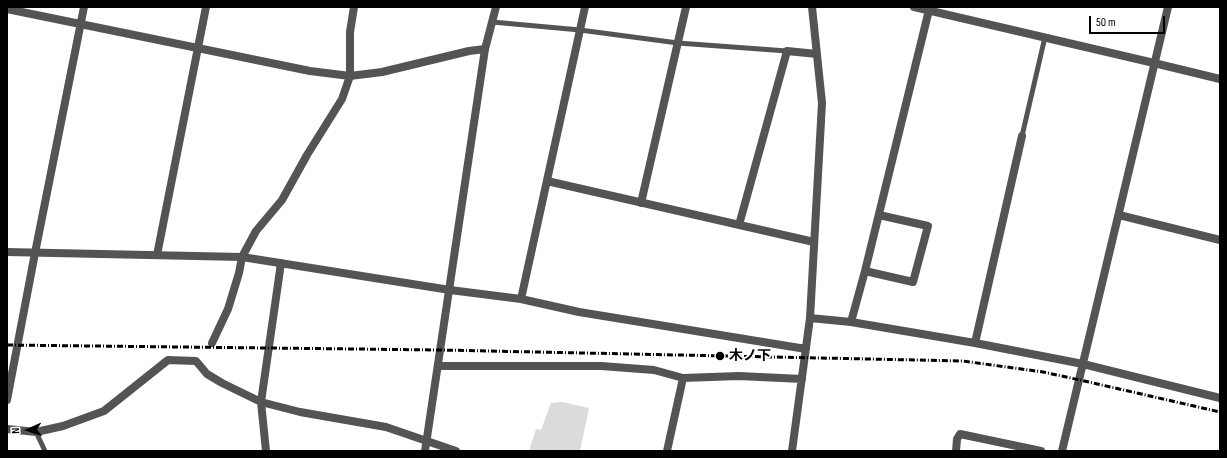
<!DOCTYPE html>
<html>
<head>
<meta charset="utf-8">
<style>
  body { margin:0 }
  #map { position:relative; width:1227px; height:458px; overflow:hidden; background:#fff; font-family:"Sofia Sans Condensed",sans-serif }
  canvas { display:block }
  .frame { position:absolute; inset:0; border:8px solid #000; pointer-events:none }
  .north { position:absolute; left:8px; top:410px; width:40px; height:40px; -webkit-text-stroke:3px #fff; paint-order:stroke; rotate:267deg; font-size:11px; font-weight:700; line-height:16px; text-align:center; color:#000 }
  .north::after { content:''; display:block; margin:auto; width:14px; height:18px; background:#000; clip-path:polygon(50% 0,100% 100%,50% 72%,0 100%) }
  .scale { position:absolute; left:1089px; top:16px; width:76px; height:18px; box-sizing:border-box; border:2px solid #000; border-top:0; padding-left:5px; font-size:12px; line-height:14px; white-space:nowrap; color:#000; -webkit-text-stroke:3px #fff; paint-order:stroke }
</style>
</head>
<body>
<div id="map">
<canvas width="1227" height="458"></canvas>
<div class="frame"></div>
<div class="north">N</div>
<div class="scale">50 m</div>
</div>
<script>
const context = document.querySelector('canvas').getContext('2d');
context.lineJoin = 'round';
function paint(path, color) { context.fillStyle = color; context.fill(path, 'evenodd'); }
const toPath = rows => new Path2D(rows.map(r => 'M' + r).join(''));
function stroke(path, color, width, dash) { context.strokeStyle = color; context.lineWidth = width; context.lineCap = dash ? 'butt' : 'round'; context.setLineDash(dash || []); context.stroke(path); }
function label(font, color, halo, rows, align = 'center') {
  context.font = font + ' "Sofia Sans Condensed","Noto Sans JP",sans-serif'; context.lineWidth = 3.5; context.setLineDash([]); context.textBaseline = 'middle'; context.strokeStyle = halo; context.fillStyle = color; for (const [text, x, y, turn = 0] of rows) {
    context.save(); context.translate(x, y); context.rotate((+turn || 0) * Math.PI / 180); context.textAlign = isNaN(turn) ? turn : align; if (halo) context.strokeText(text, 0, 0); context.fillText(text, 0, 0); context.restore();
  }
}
const green = toPath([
  [562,402,589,408,580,451,529,451,536,429,541,430,551,403]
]);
const service = toPath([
  [492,22,580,30,678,43,787,51],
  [1022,136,1045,37],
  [36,432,45,451]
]);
const minor = toPath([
  [914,7,1154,63,1220,79],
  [7,9,310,71,350,76,382,72,469,51,485,49],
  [547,181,814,242],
  [641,203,686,7],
  [1119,215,1220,240],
  [739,225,787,51,817,54],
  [157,255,206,7],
  [865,271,913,282,928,226,879,215],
  [450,290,521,299,579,312,806,349],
  [521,299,585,7],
  [810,318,851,322,975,343,1083,364,1220,398],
  [851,322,865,271,929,10],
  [212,343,228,309,239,273,242,257,256,231,282,200,307,155,342,99,350,76,350,32,354,7],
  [975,343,1022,136],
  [438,366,601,366,654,370,683,378,739,376,802,379],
  [7,400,35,253,84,7],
  [7,429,36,432,63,426,104,411,168,360,196,361,207,374,222,383,261,402,300,412,386,427,456,451],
  [266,451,261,402,281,263],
  [667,451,683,378],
  [792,451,810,318,822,103,812,7],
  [956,451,957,439,960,434,1041,451],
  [1062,451,1168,7]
]);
const tertiary = toPath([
  [7,252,242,257,450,290],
  [425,451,485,49,496,7]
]);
const rail = toPath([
  [7,345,441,350,963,361,1043,372,1080,380,1220,412]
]);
const markers = [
  [720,356,5,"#000"]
];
const poiNames = [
  ["木ノ下",729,356]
];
paint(green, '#dbdbdb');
stroke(service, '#545454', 5);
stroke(minor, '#545454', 8);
stroke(tertiary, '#545454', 8);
stroke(rail, '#000', 3, [6, 2, 1, 2]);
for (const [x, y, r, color] of markers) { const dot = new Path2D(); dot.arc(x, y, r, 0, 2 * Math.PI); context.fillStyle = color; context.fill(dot); stroke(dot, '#fff', 1.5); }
label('bold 14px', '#000', '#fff', poiNames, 'left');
</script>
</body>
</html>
